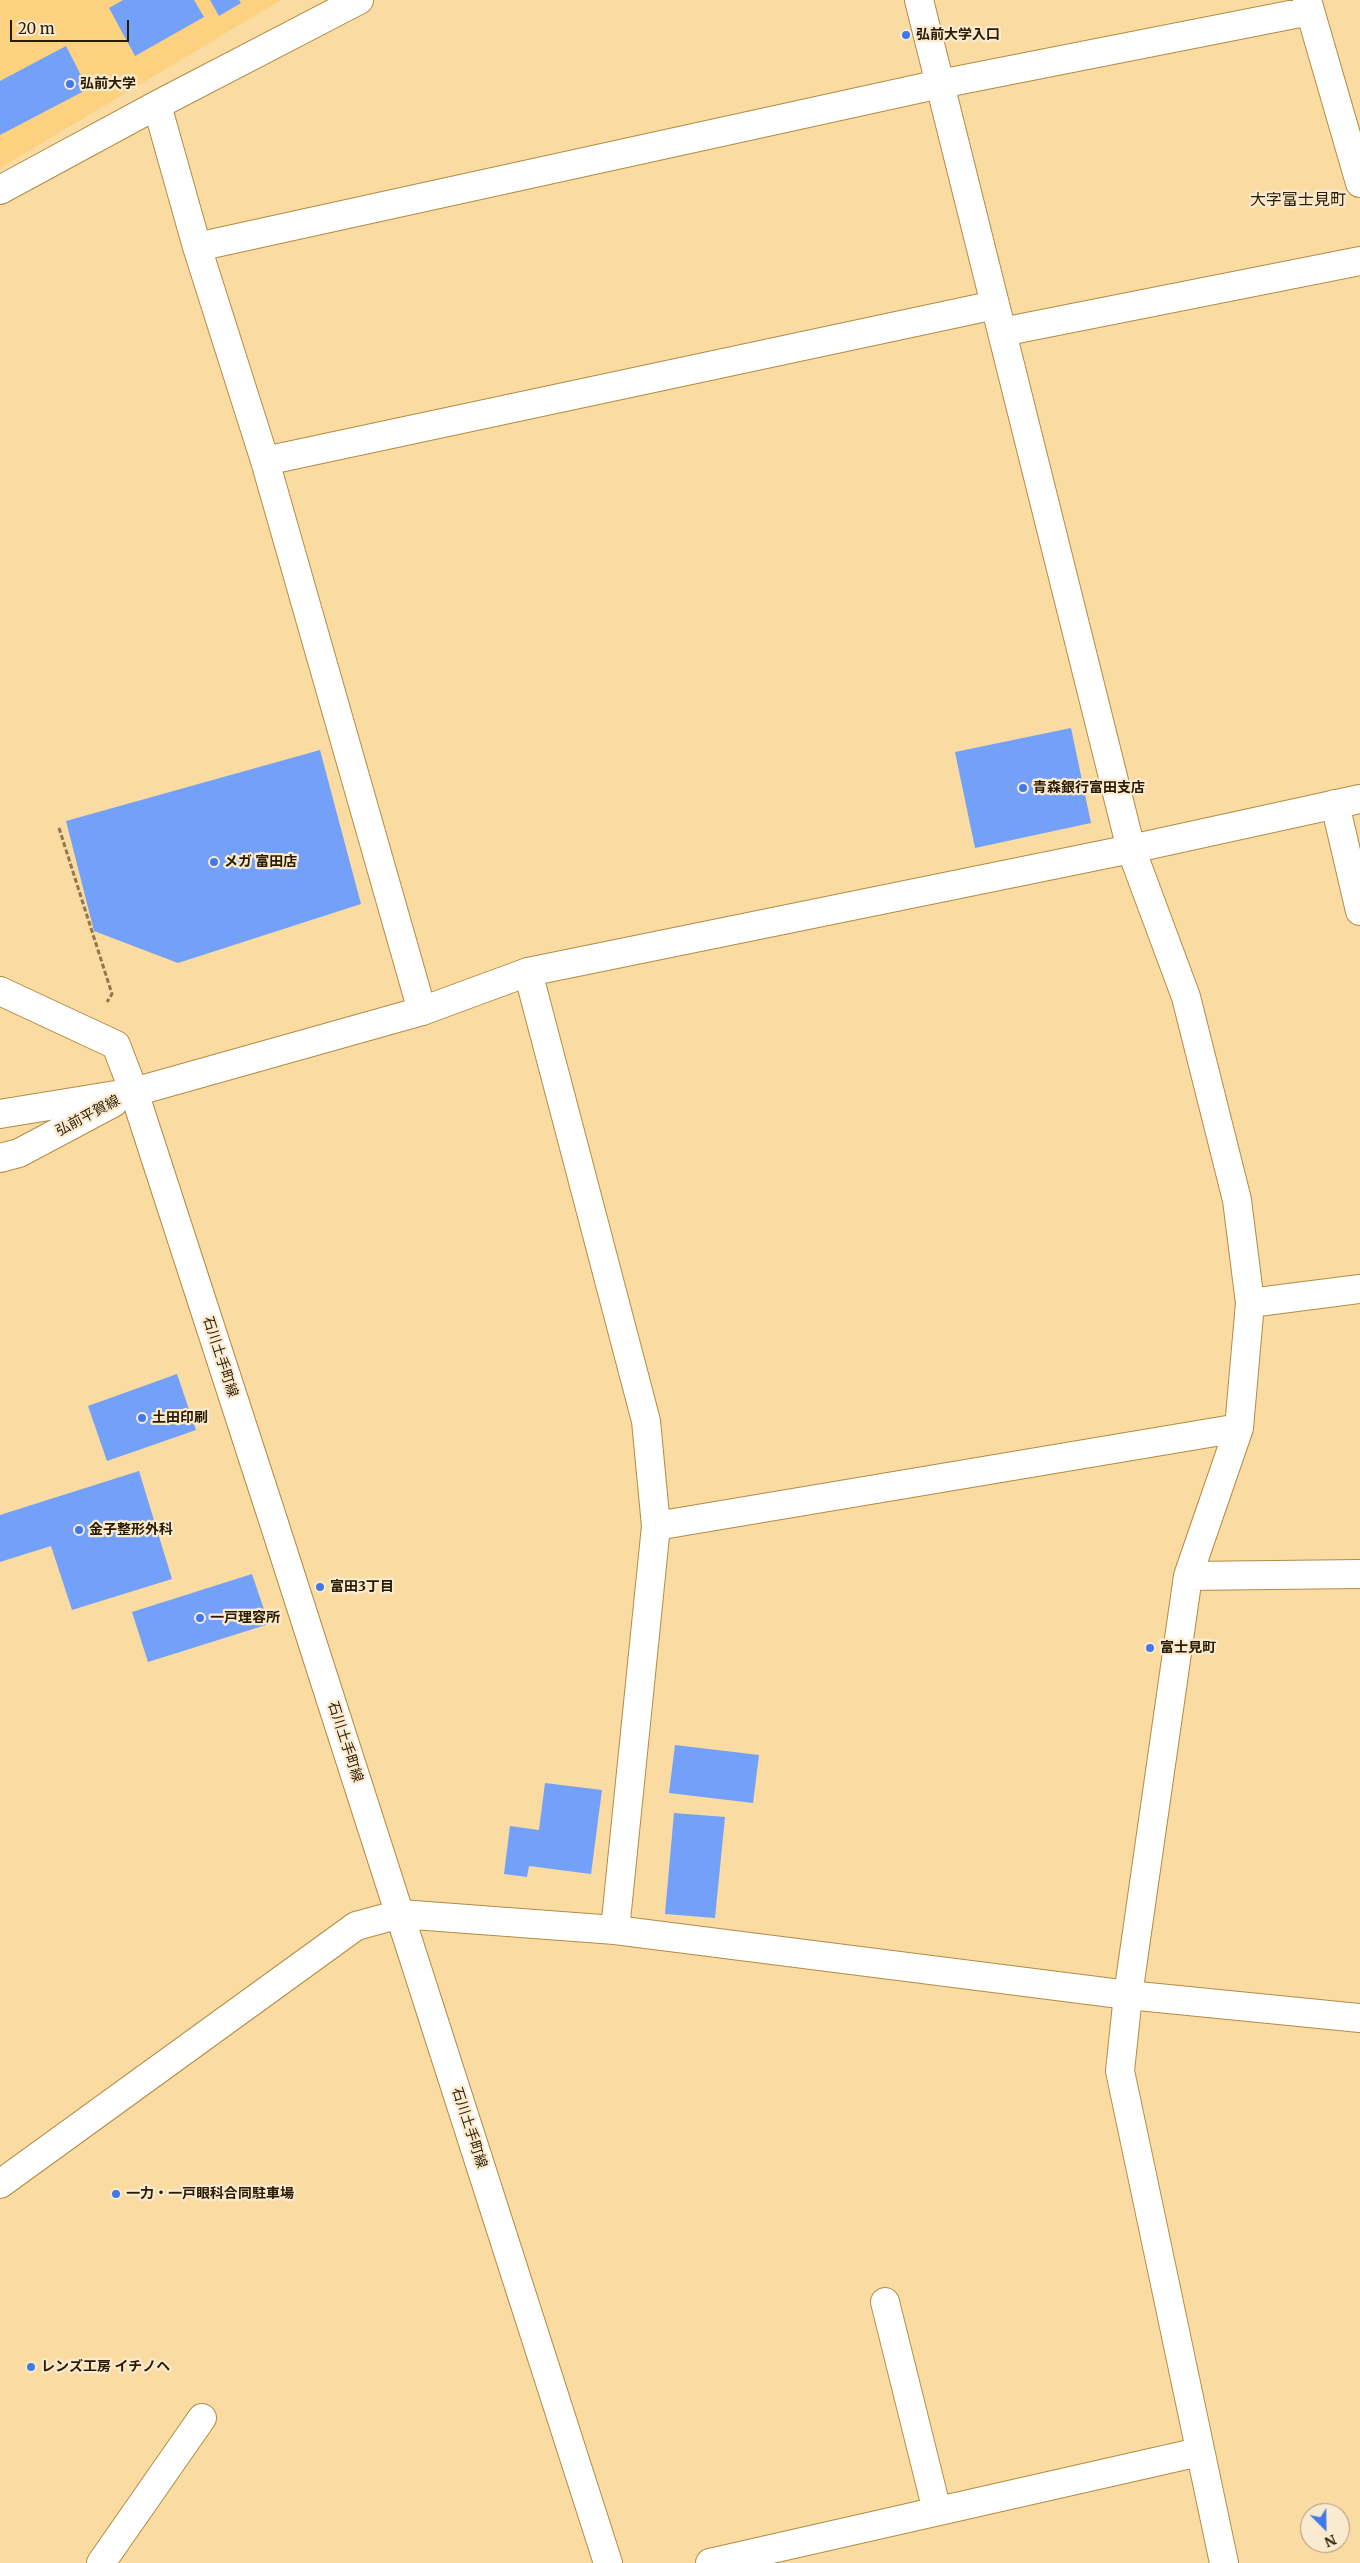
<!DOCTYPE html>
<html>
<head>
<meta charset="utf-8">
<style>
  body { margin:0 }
  #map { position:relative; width:1360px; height:2563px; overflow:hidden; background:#fadba2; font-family:Merriweather,serif }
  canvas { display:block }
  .north { position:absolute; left:1300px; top:2503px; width:50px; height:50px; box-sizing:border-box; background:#faeacf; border:1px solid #a6977c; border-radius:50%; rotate:157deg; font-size:14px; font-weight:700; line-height:20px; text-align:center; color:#291a00 }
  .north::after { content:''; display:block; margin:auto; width:18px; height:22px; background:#4179e9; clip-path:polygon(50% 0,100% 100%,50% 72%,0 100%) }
  .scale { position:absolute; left:10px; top:20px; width:119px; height:22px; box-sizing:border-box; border:2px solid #291a00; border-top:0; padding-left:6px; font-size:15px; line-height:18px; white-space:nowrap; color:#291a00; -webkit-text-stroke:4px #faeacf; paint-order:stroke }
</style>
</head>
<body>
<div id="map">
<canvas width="1360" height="2563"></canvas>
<div class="north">N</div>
<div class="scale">20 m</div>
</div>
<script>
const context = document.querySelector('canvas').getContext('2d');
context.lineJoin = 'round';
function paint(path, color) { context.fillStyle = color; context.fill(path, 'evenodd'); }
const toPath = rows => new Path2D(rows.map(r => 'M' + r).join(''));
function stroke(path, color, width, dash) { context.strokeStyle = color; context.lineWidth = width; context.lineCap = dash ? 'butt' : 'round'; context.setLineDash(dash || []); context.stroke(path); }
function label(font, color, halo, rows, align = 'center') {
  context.font = font + ' Merriweather,"Noto Sans JP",serif'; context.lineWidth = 4.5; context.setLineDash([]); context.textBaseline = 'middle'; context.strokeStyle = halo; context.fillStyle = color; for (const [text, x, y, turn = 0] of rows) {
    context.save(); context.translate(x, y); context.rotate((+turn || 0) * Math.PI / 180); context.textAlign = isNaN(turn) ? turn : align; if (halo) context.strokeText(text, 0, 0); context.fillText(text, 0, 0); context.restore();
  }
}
const built = toPath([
  [0,0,281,0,0,168]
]);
const building = toPath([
  [123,0,194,0,204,17,135,56,109,8],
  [210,0,239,0,241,3,219,16],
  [66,46,88,89,0,135,0,81],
  [1071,728,1091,823,975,848,955,752],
  [320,750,361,904,178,963,94,931,66,821],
  [177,1374,196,1430,107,1461,88,1406],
  [139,1471,172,1579,72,1610,51,1546,0,1562,0,1515],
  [252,1574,269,1624,148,1662,132,1612],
  [675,1745,759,1755,753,1803,669,1793],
  [545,1783,602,1790,591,1874,529,1866,527,1877,504,1874,510,1826,539,1830],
  [674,1813,725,1817,715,1918,665,1914]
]);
const path = toPath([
  [59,828,112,994,107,1002]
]);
const street = toPath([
  [919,0,1131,849,1186,997,1237,1200,1250,1303,1239,1428,1188,1576,1128,1995,1120,2071,1224,2563],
  [1307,0,1360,183],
  [157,105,197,247,265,461,422,1011],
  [0,190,157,105,359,0],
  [197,247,940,84,1310,11],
  [1002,332,1360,261],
  [265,461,995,305],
  [1335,804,1360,911],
  [528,972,646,1421,656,1526,615,1930],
  [1250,1303,1360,1289],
  [656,1526,1239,1428],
  [1188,1576,1360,1574],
  [885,2302,937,2511],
  [101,2563,202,2418],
  [710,2563,1199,2452]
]);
const secondary = toPath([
  [0,991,116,1045,134,1092,273,1520,608,2563],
  [0,1114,134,1092,422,1011,528,972,1131,849,1360,799],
  [0,1158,19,1153,113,1103],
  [0,2184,356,1926,400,1914,615,1930,1128,1995,1360,2018]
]);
const markers = [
  [906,35,5,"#4179e9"],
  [70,84,5,"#4179e9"],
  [1023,788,5,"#4179e9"],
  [214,862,5,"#4179e9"],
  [142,1418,5,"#4179e9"],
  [79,1530,5,"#4179e9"],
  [320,1587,5,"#4179e9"],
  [200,1618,5,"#4179e9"],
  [1150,1648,5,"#4179e9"],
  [116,2194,5,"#4179e9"],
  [31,2367,5,"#4179e9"]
];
const poiNames = [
  ["弘前大学入口",916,35],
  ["弘前大学",80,84],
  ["青森銀行富田支店",1033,788],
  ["メガ 富田店",224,862],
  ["土田印刷",152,1418],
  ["金子整形外科",89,1530],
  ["富田3丁目",330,1587],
  ["一戸理容所",210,1618],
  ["富士見町",1160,1648],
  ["一力・一戸眼科合同駐車場",126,2194],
  ["レンズ工房 イチノヘ",41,2367]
];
const streetNames = [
  ["弘前平賀線",88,1116,-28],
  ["石川土手町線",220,1357,72],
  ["石川土手町線",345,1742,72],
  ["石川土手町線",469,2128,72]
];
const quarterNames = [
  ["大字富士見町",1298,200]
];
paint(built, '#fcd180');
paint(building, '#73a1f9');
stroke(street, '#b18c44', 30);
stroke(secondary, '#b18c44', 30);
stroke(path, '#8f784f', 3, [5, 2.5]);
stroke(street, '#fff', 28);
stroke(secondary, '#fff', 28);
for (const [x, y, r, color] of markers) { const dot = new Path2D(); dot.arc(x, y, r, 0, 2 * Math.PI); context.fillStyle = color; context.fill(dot); stroke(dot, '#faeacf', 2); }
label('bold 14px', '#291a00', '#faeacf', poiNames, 'left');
label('14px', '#291a00', '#faeacf', streetNames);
label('16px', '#291a00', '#faeacf', quarterNames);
</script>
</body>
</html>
